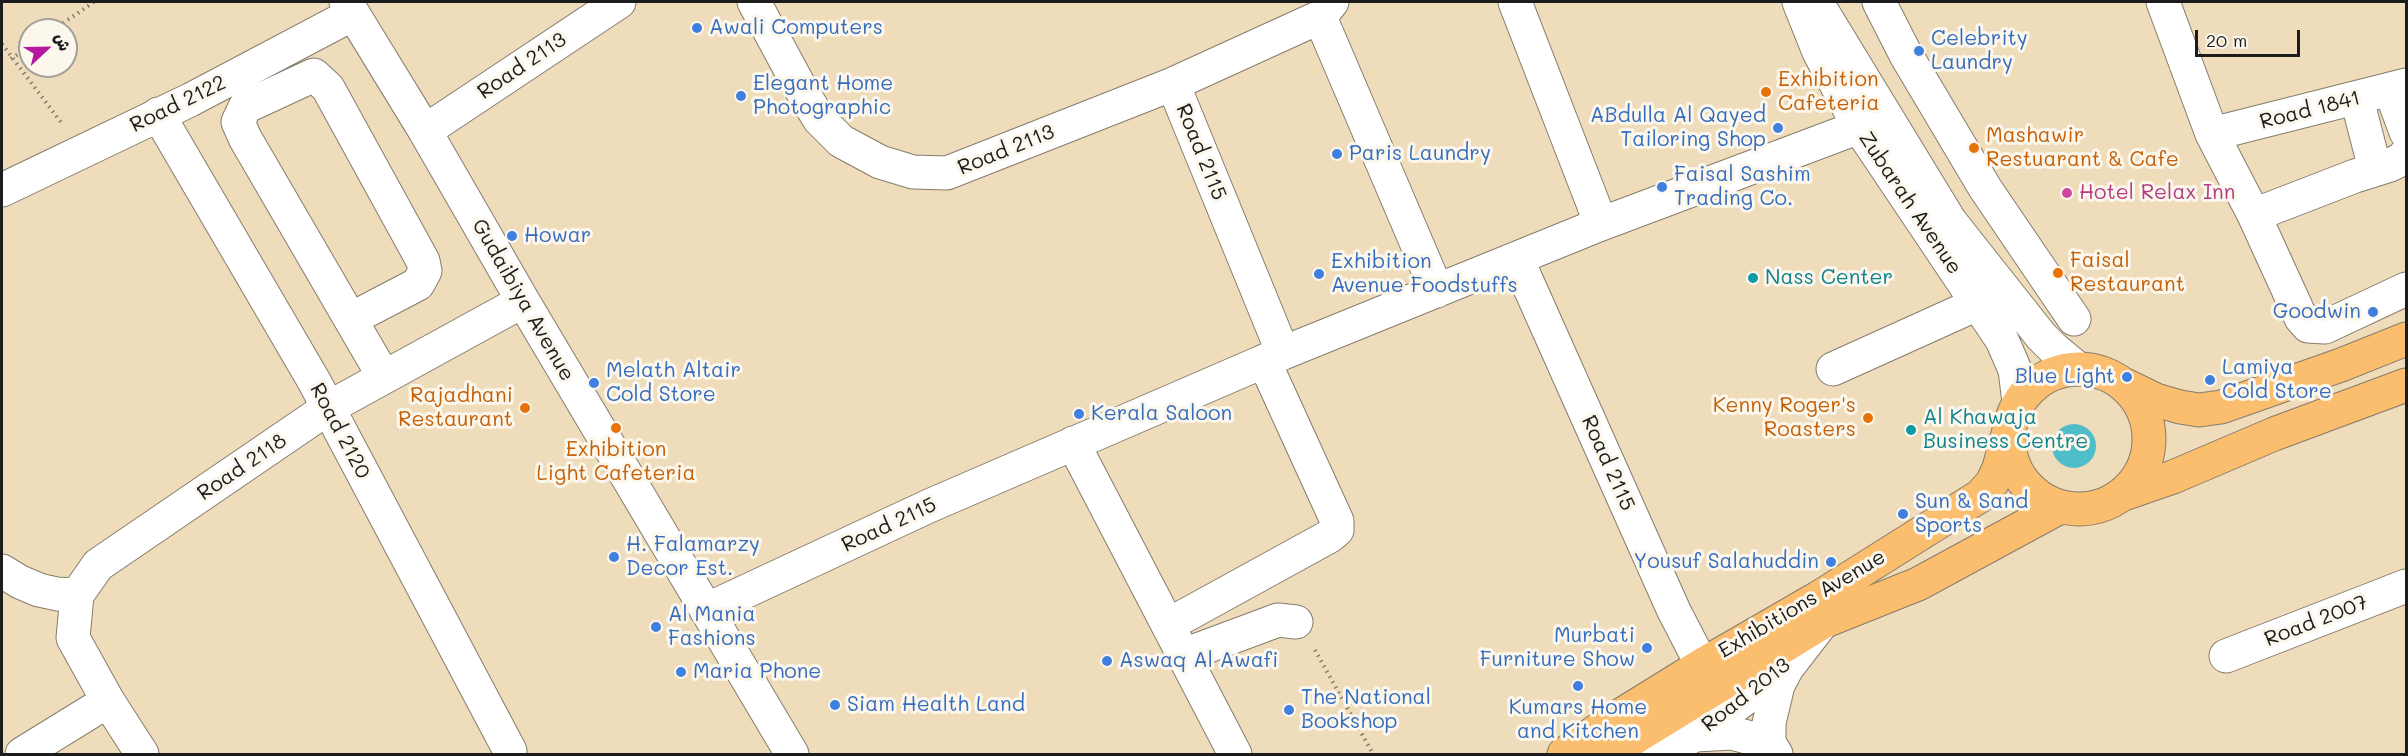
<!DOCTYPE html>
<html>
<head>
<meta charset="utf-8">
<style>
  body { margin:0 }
  #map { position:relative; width:2408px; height:756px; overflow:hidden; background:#efdcbb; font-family:Mali,"Playpen Sans Arabic",sans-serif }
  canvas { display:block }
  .frame { position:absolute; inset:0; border:3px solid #1c1c1c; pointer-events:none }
  .north { position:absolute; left:18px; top:18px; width:60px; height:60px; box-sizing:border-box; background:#fbf7ec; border:2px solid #a29f99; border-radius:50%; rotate:68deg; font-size:16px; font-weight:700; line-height:24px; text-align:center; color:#1c1c1c }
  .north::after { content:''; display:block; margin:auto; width:21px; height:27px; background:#b5179e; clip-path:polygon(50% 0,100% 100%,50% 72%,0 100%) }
  .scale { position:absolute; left:2195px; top:30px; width:105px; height:27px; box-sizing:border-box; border:3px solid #1c1c1c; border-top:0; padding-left:8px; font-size:18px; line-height:21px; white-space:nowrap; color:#1c1c1c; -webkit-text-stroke:4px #fbf7ec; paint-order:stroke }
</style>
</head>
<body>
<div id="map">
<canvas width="2408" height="756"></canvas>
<div class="frame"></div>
<div class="north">ش</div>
<div class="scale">20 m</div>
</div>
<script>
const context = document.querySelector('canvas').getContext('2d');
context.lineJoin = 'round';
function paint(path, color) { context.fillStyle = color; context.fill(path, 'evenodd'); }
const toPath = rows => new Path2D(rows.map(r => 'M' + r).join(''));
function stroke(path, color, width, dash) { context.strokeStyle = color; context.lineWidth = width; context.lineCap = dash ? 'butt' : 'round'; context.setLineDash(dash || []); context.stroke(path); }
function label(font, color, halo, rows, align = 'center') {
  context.font = font + ' Mali,sans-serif'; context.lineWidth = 6; context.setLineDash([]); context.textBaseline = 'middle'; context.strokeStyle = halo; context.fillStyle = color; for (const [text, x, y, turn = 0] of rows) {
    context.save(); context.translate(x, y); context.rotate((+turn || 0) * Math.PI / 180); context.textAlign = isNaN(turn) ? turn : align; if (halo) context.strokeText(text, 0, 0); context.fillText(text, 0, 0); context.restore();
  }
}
const water = toPath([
  '2052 446a22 22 0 1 1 44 0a22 22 0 1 1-44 0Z'
]);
const path = toPath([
  [53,30,94,2],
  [2,44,63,125],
  [11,59,30,46],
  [1315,650,1373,754]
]);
const minor = toPath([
  [346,2,425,131,523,301,792,754],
  [754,2,802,91,819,119,841,141,880,162,913,172,947,173,1173,84,1320,17,1332,2],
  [1515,2,1601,224],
  [1799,2,1819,52,1859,127,2002,340,2015,370,2019,402],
  [1879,2,1906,55,1985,188,2074,319],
  [2163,2,2212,134,2254,215,2301,318,2308,326,2325,327,2406,289],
  [1822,11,1950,221,2041,336,2054,349,2078,369],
  [1320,17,1437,291],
  [1173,84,1283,353],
  [2390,89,2406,132],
  [2357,99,2375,169],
  [158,114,314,381,510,751,509,754],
  [425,131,619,2],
  [2212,134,2406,85],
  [2,190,190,100,353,14],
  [2254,215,2355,176,2390,165,2404,158,2406,154],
  [1517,259,1674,611,1702,665],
  [351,319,418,284,425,271,423,261,328,88,314,75,245,107,238,122,245,138,384,377],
  [1833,369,1977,304],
  [1073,443,1235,754],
  [2,571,20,582,39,590,57,594,77,595],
  [706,610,929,506,1283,353,1601,224,1859,127],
  [1168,625,1330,536,1337,530,1337,521,1264,361],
  [1184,655,1278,620,1296,622],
  [2226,656,2406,586],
  [1695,735,1732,733,1769,743],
  [22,754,108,701],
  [142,754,108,701,73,638,77,595,98,565,328,408,523,301],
  [1658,754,1695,735,1787,668,1821,624],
  [1776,754,1769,743,1769,723,1778,685,1787,668]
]);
const major = toPath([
  '2009 439a70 70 0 1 1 140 0a70 70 0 1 1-140 0Z',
  [2123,384,2156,400,2180,407,2199,410,2221,407,2341,365,2406,339],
  [2121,495,2173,477,2274,434,2406,385],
  [1564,754,1605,725,1702,665,1818,598,1980,496,1992,483,1999,468,2009,430],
  [1608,754,1823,622,1918,584,2060,507]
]);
const markers = [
  [697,28,6,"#3f7fe0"],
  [1919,51,6,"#3f7fe0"],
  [1766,92,6,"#e8710a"],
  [741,96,6,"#3f7fe0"],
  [1778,128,6,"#3f7fe0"],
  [1974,148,6,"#e8710a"],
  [1337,154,6,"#3f7fe0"],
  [1662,187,6,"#3f7fe0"],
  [2067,193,6,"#d1479c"],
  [512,236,6,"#3f7fe0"],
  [2058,273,6,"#e8710a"],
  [1319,274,6,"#3f7fe0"],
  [1753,278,6,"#0f9aa8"],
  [2373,312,6,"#3f7fe0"],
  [2127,377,6,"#3f7fe0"],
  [2210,380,6,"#3f7fe0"],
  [594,383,6,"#3f7fe0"],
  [525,408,6,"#e8710a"],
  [1079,414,6,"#3f7fe0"],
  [1868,418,6,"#e8710a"],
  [616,428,6,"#e8710a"],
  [1911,430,6,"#0f9aa8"],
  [1903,514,6,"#3f7fe0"],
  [614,557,6,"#3f7fe0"],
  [1831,562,6,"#3f7fe0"],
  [656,627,6,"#3f7fe0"],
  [1647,648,6,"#3f7fe0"],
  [1107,661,6,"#3f7fe0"],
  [681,672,6,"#3f7fe0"],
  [1578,686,6,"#3f7fe0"],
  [835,705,6,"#3f7fe0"],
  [1289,710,6,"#3f7fe0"]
];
const shopNames = [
  ["Awali Computers",709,28],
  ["Celebrity",1931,39],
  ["Laundry",1931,63],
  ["Elegant Home",753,84],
  ["Photographic",753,108],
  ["ABdulla Al Qayed",1766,116,"right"],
  ["Tailoring Shop",1766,140,"right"],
  ["Paris Laundry",1349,154],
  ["Faisal Sashim",1674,175],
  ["Trading Co.",1674,199],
  ["Howar",524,236],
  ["Exhibition",1331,262],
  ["Avenue Foodstuffs",1331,286],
  ["Goodwin",2361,312,"right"],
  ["Lamiya",2222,368],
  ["Cold Store",2222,392],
  ["Melath Altair",606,371],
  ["Cold Store",606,395],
  ["Blue Light",2115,377,"right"],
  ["Kerala Saloon",1091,414],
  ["Sun & Sand",1915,502],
  ["Sports",1915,526],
  ["H. Falamarzy",626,545],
  ["Decor Est.",626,569],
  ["Yousuf Salahuddin",1819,562,"right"],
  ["Al Mania",668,615],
  ["Fashions",668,639],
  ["Murbati",1635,636,"right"],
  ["Furniture Show",1635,660,"right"],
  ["Aswaq Al Awafi",1119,661],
  ["Maria Phone",693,672],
  ["The National",1301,698],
  ["Bookshop",1301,722],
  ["Siam Health Land",847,705],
  ["Kumars Home",1578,708,"center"],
  ["and Kitchen",1578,732,"center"]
];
const streetNames = [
  ["Road 2113",522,66,-34],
  ["Road 2122",178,104,-26],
  ["Road 1841",2310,110,-14],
  ["Road 2113",1006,150,-22],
  ["Road 2115",1201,152,68],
  ["Zubarah Avenue",1910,203,56],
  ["Gudaibiya Avenue",523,300,60],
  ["Road 2120",340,431,62],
  ["Road 2115",1608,463,66],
  ["Road 2118",242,467,-34],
  ["Road 2115",889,525,-25],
  ["Exhibitions Avenue",1802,604,-31],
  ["Road 2007",2316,621,-21],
  ["Road 2013",1746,695,-38]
];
const foodNames = [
  ["Exhibition",1778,80],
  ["Cafeteria",1778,104],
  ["Mashawir",1986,136],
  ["Restuarant & Cafe",1986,160],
  ["Faisal",2070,261],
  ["Restaurant",2070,285],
  ["Rajadhani",513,396,"right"],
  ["Restaurant",513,420,"right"],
  ["Kenny Roger's",1856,406,"right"],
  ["Roasters",1856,430,"right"],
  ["Exhibition",616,450,"center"],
  ["Light Cafeteria",616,474,"center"]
];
const hotelNames = [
  ["Hotel Relax Inn",2079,193]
];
const cultureNames = [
  ["Nass Center",1765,278],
  ["Al Khawaja",1923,418],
  ["Business Centre",1923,442]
];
paint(water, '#50bdca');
stroke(minor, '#867c6c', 35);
stroke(major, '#867c6c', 35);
stroke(path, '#867c6c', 4, [1.5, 4.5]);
stroke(minor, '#fff', 33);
stroke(major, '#fbbd6e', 33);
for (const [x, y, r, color] of markers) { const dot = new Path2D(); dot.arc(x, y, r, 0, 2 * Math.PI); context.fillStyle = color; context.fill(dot); stroke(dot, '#fbf7ec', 2); }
label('21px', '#366cbe', '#fbf7ec', shopNames, 'left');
label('21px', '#1c1c1c', '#fbf7ec', streetNames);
label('21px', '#c56008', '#fbf7ec', foodNames, 'left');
label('21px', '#b23c85', '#fbf7ec', hotelNames, 'left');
label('21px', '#0d838f', '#fbf7ec', cultureNames, 'left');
</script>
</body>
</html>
